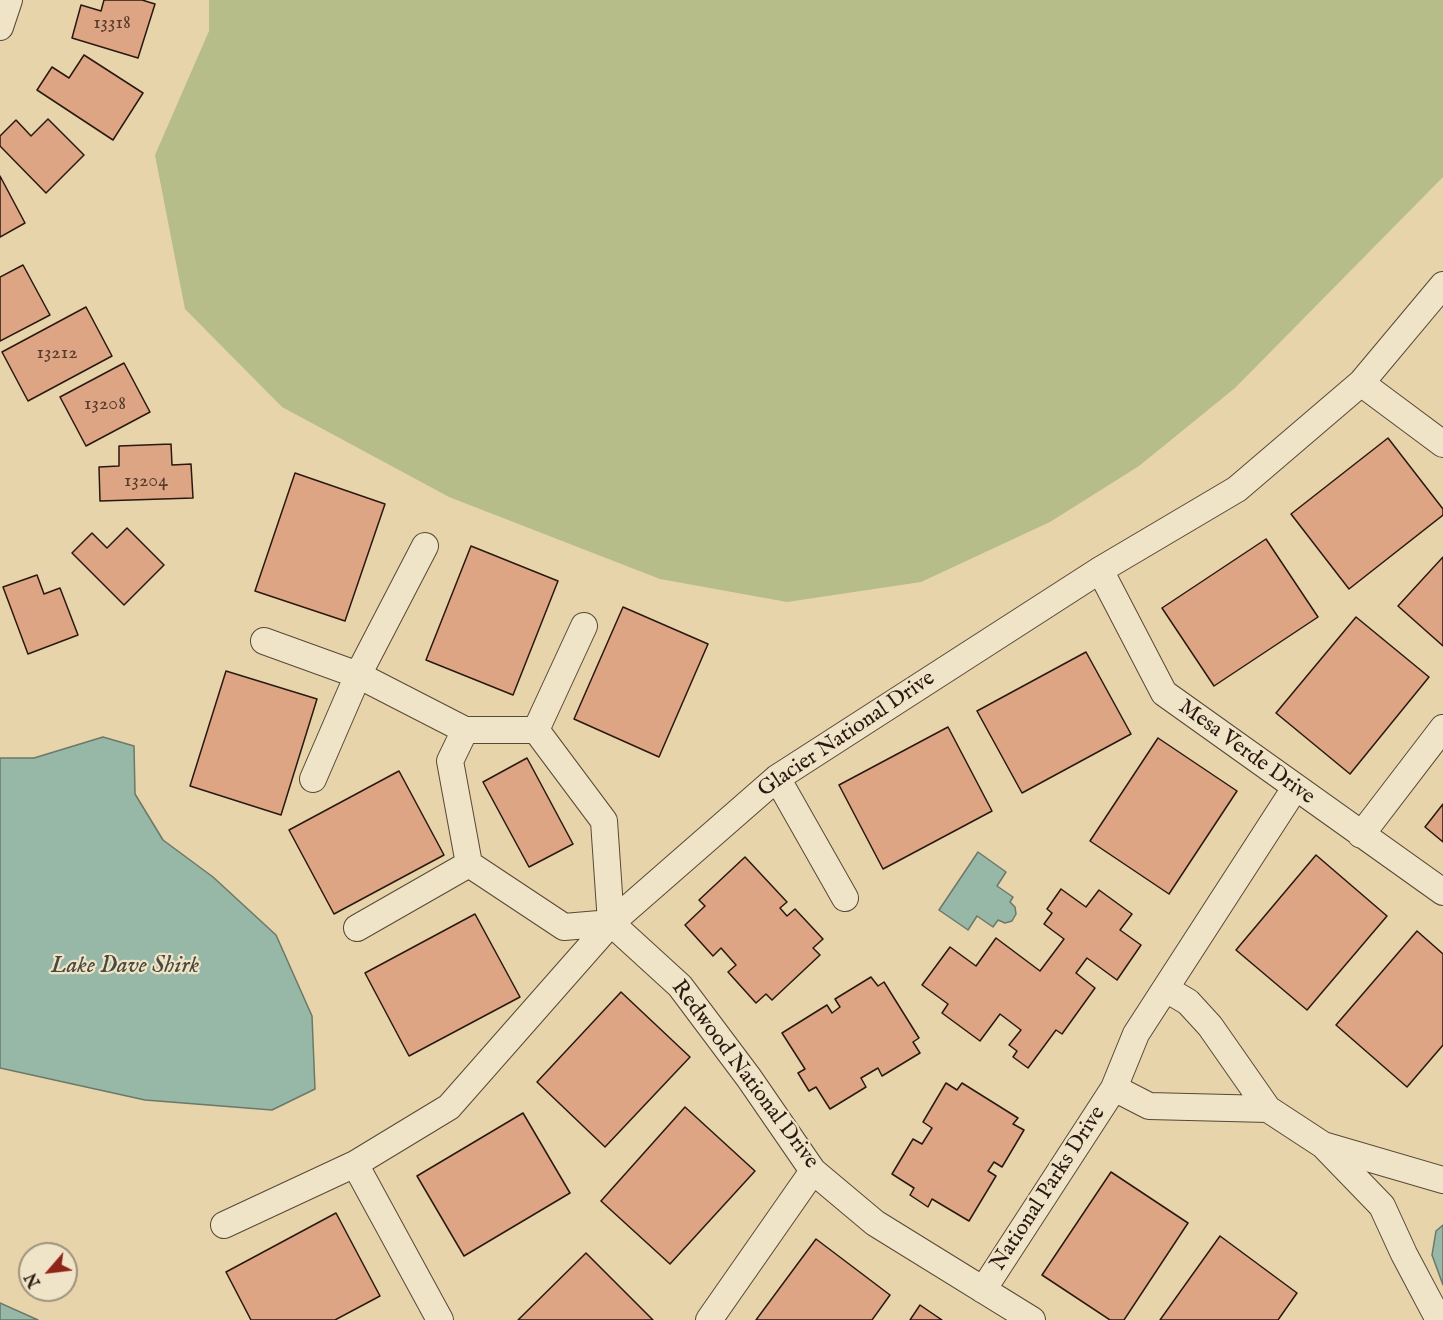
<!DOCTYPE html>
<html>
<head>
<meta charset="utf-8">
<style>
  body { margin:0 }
  #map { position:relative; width:1443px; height:1320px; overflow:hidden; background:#e7d4aa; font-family:"IM FELL English",serif }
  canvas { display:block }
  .north { position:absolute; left:18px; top:1242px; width:60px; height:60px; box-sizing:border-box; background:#efe3c8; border:2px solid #a0927e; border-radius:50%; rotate:242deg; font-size:16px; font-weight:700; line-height:24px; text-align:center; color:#291910 }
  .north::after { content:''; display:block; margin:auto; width:21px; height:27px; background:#8f2418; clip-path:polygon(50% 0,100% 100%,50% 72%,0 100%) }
</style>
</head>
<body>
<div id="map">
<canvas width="1443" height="1320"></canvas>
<div class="north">N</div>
</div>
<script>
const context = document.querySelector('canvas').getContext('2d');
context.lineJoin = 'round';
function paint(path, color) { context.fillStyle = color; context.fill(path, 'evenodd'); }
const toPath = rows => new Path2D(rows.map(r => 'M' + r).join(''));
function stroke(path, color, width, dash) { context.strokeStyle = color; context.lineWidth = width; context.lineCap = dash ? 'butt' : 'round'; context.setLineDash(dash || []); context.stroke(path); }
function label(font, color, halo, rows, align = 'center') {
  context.font = font + ' "IM FELL English",serif'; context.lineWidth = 4.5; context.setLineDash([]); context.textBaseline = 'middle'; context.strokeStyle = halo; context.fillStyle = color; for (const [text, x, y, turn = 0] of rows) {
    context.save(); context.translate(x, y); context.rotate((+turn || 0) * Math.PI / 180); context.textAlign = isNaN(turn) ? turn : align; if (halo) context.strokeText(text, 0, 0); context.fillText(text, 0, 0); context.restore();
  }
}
const green = toPath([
  [209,0,1443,0,1443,177,1235,388,1139,466,1050,522,921,582,787,602,660,579,449,497,282,407,185,309,155,155,209,31]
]);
const water = toPath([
  [103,737,134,746,135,794,163,840,213,877,276,935,312,1016,315,1089,272,1110,145,1100,0,1068,0,758,34,758,103,737],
  [978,852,1006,872,997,886,1013,897,1010,902,1015,907,1016,914,1012,921,1005,923,998,920,993,927,977,916,968,930,939,910,978,852],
  [1443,1225,1443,1285,1432,1255,1436,1231,1443,1225],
  [0,1303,38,1320,0,1320,0,1303]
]);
const building = toPath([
  [104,0,142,0,155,4,138,58,72,38,81,5,101,11,104,0],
  [84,55,143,93,113,140,37,90,52,67,69,78,84,55],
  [48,119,84,155,46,193,0,146,0,136,16,120,31,136,48,119],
  [0,176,25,223,0,237,0,176],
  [23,265,50,315,0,341,0,277,23,265],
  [86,307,112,356,28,401,2,352,86,307],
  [124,363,150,412,86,446,60,397,124,363],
  [1388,438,1443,509,1443,515,1349,589,1291,514,1388,438],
  [171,444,172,465,191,464,193,498,100,501,99,467,119,466,119,446,171,444],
  [295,473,385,504,345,621,255,591,295,473],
  [127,528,164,565,124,605,72,553,92,533,107,548,127,528],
  [1266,539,1318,617,1214,686,1162,608,1266,539],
  [471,546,558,581,513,695,426,660,471,546],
  [1443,557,1443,646,1398,606,1443,557],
  [37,575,44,594,60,588,78,635,28,654,3,587,37,575],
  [623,607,708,644,659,757,574,719,623,607],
  [1356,617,1429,677,1350,774,1276,713,1356,617],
  [1086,652,1131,734,1022,793,977,711,1086,652],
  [226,671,317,699,281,815,190,786,226,671],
  [948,727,992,811,883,869,839,785,948,727],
  [1158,738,1237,791,1169,894,1090,841,1158,738],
  [527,758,573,844,529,867,483,782,527,758],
  [399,771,444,855,334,914,289,830,399,771],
  [1443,804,1443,842,1425,827,1443,804],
  [1316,855,1387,916,1307,1010,1236,950,1316,855],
  [745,857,787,902,780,908,787,916,795,909,823,939,813,948,820,955,772,1000,766,994,756,1003,728,972,736,965,721,948,713,956,685,925,705,906,699,900,745,857],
  [1061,889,1086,907,1099,890,1132,914,1120,930,1141,945,1117,980,1087,958,1076,973,1095,988,1062,1034,1056,1030,1028,1068,1013,1057,1017,1051,1009,1045,1021,1030,1000,1014,980,1041,942,1013,948,1004,922,985,950,947,976,966,996,938,1040,971,1064,939,1044,924,1052,913,1047,909,1061,889],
  [475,914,520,997,409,1056,365,973,475,914],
  [1417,931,1443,954,1443,1045,1407,1087,1336,1025,1417,931],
  [871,977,878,986,884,982,919,1038,913,1042,920,1053,882,1076,878,1068,861,1078,866,1087,830,1109,816,1087,809,1091,798,1073,805,1069,782,1033,827,1005,832,1013,840,1007,835,999,871,977],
  [621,992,690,1057,605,1147,537,1082,621,992],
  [946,1083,957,1090,962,1083,1018,1118,1013,1124,1024,1130,1002,1167,994,1162,988,1171,996,1176,969,1221,932,1199,928,1207,910,1195,914,1188,892,1174,913,1139,922,1144,932,1128,923,1122,946,1083],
  [685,1107,755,1171,670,1264,601,1201,685,1107],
  [523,1113,570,1193,464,1256,417,1176,523,1113],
  [1111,1172,1188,1223,1124,1320,1110,1320,1042,1275,1111,1172],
  [336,1213,380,1296,335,1320,251,1320,226,1272,336,1213],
  [1220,1236,1297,1293,1278,1320,1160,1320,1220,1236],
  [816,1239,890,1295,872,1320,756,1320,816,1239],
  [586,1253,653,1320,518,1320,586,1253],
  [920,1305,942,1320,910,1320,920,1305]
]);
const minor = toPath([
  [0,27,9,0],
  [1361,383,1443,285],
  [1100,570,1164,693,1443,892],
  [264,641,358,675,465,730],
  [536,730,584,626],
  [777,778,845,898],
  [313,779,358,675,425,546],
  [1361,835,1443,728],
  [611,923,564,927,469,864,450,761,465,730,536,730,604,821,611,923,680,986,749,1078,813,1171,875,1223,1032,1320],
  [357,928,469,864],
  [1166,989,1188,1002,1210,1026,1268,1109,1323,1145,1382,1206,1404,1254,1439,1320],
  [1114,1088,1149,1106,1268,1109],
  [1323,1145,1443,1180],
  [224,1225,355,1164],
  [983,1290,1114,1088,1136,1034,1295,788],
  [440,1320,355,1164,449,1107,611,923,777,778,1100,570,1237,489,1361,383,1443,444],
  [709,1320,813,1171]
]);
const numberNames = [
  ["13318",112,24],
  ["13212",57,354],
  ["13208",105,405],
  ["13204",146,482]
];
const streetNames = [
  ["Glacier National Drive",847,735,-34],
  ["Mesa Verde Drive",1246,753,36],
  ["Redwood National Drive",744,1075,53],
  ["National Parks Drive",1049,1189,-57]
];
const waterNames = [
  ["Lake Dave Shirk",125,967]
];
paint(green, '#b6bd88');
paint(water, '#97b8a6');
stroke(water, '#6b786a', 1.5);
paint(building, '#dea584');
stroke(building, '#291910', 1.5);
stroke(minor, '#584836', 28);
stroke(minor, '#efe3c8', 26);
label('20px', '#563c2d', null, numberNames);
label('22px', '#291910', '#efe3c8', streetNames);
label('italic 24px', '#4a493d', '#efe3c8', waterNames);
</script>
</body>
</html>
